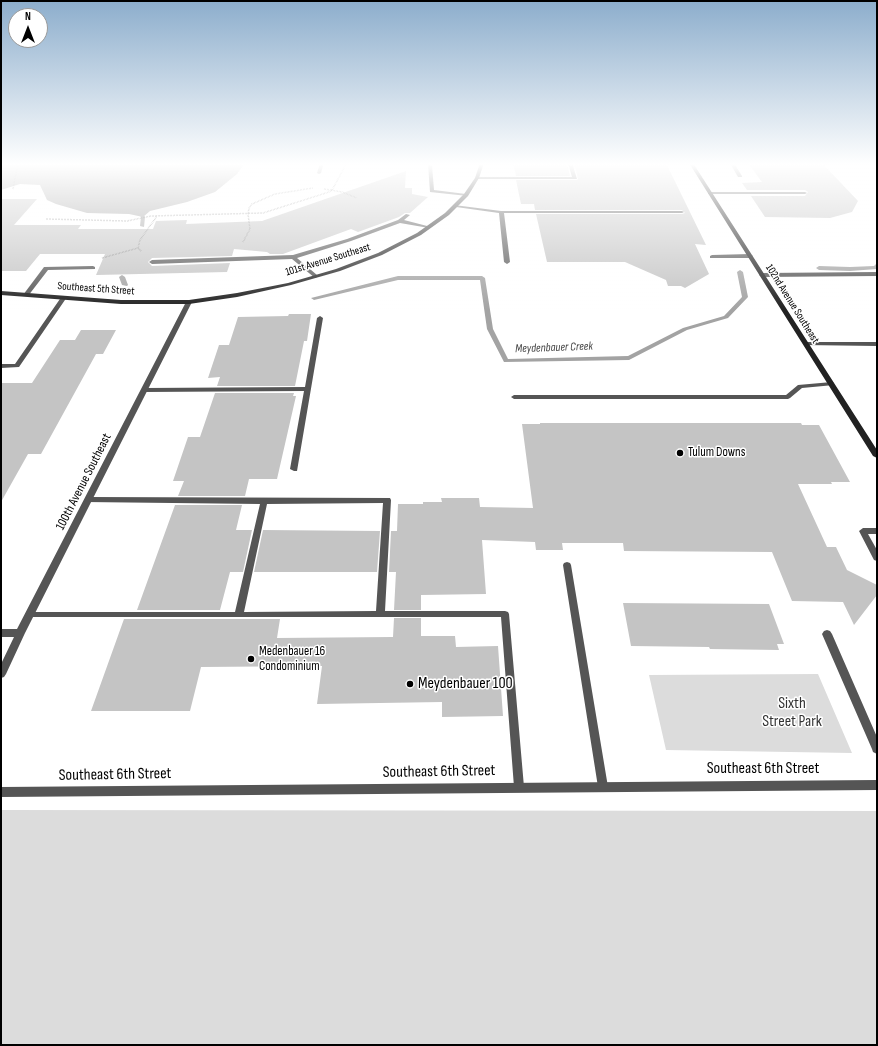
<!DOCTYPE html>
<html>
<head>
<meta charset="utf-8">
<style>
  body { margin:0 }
  #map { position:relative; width:878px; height:1046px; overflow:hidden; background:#fff; font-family:"Sofia Sans Condensed",sans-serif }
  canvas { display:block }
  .frame { position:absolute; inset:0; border:2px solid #000; pointer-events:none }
  .north { position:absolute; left:8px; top:8px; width:40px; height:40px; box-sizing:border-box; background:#fff; border:1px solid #999; border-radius:50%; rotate:0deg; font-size:11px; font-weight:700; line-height:16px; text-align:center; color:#000 }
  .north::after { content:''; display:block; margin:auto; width:14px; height:18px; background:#000; clip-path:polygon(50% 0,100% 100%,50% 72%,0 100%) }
</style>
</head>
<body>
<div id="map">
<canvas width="878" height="1046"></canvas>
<div class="frame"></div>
<div class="north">N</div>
</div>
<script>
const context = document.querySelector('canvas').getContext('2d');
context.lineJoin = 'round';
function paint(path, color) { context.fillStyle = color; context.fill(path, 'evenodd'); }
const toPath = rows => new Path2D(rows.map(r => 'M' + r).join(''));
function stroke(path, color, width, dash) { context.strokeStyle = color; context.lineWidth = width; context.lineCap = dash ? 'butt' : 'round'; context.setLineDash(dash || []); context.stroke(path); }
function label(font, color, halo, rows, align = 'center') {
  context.font = font + ' "Sofia Sans Condensed",sans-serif'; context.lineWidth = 3; context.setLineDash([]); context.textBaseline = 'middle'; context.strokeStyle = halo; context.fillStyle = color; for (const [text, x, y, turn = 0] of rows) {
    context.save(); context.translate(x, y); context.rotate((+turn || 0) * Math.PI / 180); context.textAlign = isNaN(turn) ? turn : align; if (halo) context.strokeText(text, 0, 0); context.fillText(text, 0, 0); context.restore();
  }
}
const green = toPath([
  [818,674,852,753,666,750,649,675],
  [1,810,877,811,877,1044,1,1045]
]);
const water = toPath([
  [1,163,245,163,237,174,215,192,187,202,150,211,143,217,129,214,87,213,56,204,47,200,40,185,20,184,1,190]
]);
const stream = toPath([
  [134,208,138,208,145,217,144,227,140,226,141,217,134,209,134,208],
  [877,263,877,269,850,271,819,270,816,268,819,266,850,267,874,266,877,263],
  [740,270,743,272,748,297,728,318,687,330,629,360,504,362,487,329,480,280,398,280,314,300,311,298,398,276,482,276,485,278,493,329,508,359,628,356,683,328,724,316,742,297,737,272,740,270],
  [122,275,125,277,128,285,127,286,122,285,119,277,122,275]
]);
const building = toPath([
  [513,163,567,163,570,176,516,176],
  [574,163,666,163,706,245,695,244,709,274,685,288,681,286,668,286,666,280,625,262,547,262,536,214,682,214,685,213,682,210,535,210,534,204,521,204,516,180,577,180,578,179],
  [748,163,822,163,858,201,852,212,830,218,765,217,751,196,805,196,808,192,805,190,747,190,742,183,762,182],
  [406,171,405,188,412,188,412,194,428,197,410,213,405,213,399,217,358,232,351,229,283,254,270,254,267,252,234,249,232,256,152,258,148,262,152,266,230,263,227,272,96,275,105,254,40,254,26,271,1,271,1,199,37,199,14,225,81,225,78,229,153,229,156,221,187,220,186,224,262,221],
  [289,314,311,314,307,341,304,341,295,386,217,386,220,377,208,378,219,345,229,345,238,317,288,316],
  [81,330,116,330,103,354,96,354,41,454,28,454,1,502,1,383,32,383,60,340,75,340],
  [215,393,294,393,293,396,296,396,277,479,249,479,245,496,178,496,184,481,173,481,188,437,200,437],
  [540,423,801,423,802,425,819,425,850,482,831,482,832,484,798,484,827,547,836,547,847,570,877,585,877,595,854,625,843,602,792,601,772,552,624,551,623,543,562,543,563,550,536,550,535,542,482,540,486,594,421,595,421,610,394,610,396,572,389,572,391,531,397,531,398,504,423,504,423,502,442,502,441,498,479,498,480,507,533,508,522,424,540,424],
  [175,505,242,505,236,530,252,530,243,572,230,572,220,610,137,610],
  [263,530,380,531,377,572,254,572],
  [623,603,769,604,784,644,777,644,779,650,710,649,709,647,631,646],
  [394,618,421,618,421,636,455,636,456,647,498,646,503,716,442,717,442,702,317,704,322,666,201,667,190,711,91,711,124,619,280,619,277,638,393,637]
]);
const path = toPath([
  [13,189,18,163],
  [324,189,342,192,357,198],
  [46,219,127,221,151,216,263,213,329,192,332,190,347,163],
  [243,242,250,229,248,214,249,208,252,204,275,194,313,188],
  [141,251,138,248,140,240,157,216],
  [102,258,138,248]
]);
const lane = toPath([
  [320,163,324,163,321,173,319,174,317,173,320,163],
  [568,163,572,163,577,179,477,179,475,178,477,177,572,177,568,163],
  [730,163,734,163,742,176,742,177,738,177,730,163],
  [428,164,432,165,434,190,466,194,468,195,468,196,430,192,428,164],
  [710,192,805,192,807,193,805,194,708,194,708,193,710,192],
  [454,205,501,211,682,211,684,212,682,213,504,213,510,262,507,264,504,262,499,213,456,207,454,206,454,205],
  [406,214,410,215,404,220,431,227,429,228,400,223,351,241,297,258,317,275,317,277,315,278,292,259,152,264,149,262,152,260,293,255,347,239,398,220,406,214],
  [712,255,750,254,753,256,750,258,710,258,710,256,712,255],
  [93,266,95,267,95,269,48,270,28,296,23,295,44,267,93,266],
  [877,272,877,276,762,277,759,275,762,273,877,272],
  [62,296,67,297,19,367,1,368,1,364,15,364,62,296],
  [320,316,323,318,297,471,294,471,290,469,304,391,144,392,141,390,144,388,305,387,317,318,320,316],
  [806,342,877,342,877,346,804,345,804,343,806,342],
  [832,382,834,383,834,385,802,388,790,398,788,399,514,399,511,397,514,395,786,395,798,385,832,382],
  [88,497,390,498,391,500,385,611,505,611,508,612,509,614,524,787,523,790,519,792,515,790,514,787,501,617,26,617,25,615,26,613,29,612,235,612,260,504,85,502,84,500,88,497],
  [383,503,376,611,244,612,267,504,383,503],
  [863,528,877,528,877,534,868,534,877,550,877,561,874,560,859,531,863,528],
  [567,562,570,563,571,565,608,787,607,790,603,792,599,790,598,787,563,565,564,563,567,562],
  [827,630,830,631,832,634,877,737,877,754,873,752,872,749,822,634,824,631,827,630]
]);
const street = toPath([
  [189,300,192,302,25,633,6,674,4,677,1,678,1,664,14,637,1,637,1,629,17,629,186,302,189,300],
  [877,780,877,790,1,797,1,787,877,780]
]);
const secondary = toPath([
  [480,163,484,163,479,178,468,196,449,215,421,235,382,255,340,271,291,285,237,297,189,304,121,304,1,295,1,291,121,300,189,300,237,293,288,283,336,269,378,253,417,233,445,213,464,194,475,178,480,163],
  [689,163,693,163,877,450,877,458,873,456,689,163]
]);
const markers = [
  [680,453,4,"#000"],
  [251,659,4,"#000"],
  [410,684,4,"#000"]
];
const farStreetnames = [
  ["101st Avenue Southeast",328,260,-17],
  ["Southeast 5th Street",96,289,4],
  ["102nd Avenue Southeast",792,304,58]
];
const farWaternames = [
  ["Meydenbauer Creek",554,348,-2]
];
const poiNames = [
  ["Tulum Downs",688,453],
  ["Medenbauer 16",259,652],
  ["Condominium",259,667]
];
const streetNames = [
  ["100th Avenue Southeast",84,482,-63]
];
const nearPoinames = [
  ["Meydenbauer 100",418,684]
];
const nearParknames = [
  ["Sixth",792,704],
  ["Street Park",792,722]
];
const nearStreetnames = [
  ["Southeast 6th Street",763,769],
  ["Southeast 6th Street",439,772,-1],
  ["Southeast 6th Street",115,775,-1]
];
paint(green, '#dcdcdc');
paint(water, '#a3a3a3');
paint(stream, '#a3a3a3');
paint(building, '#c4c4c4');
stroke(path, '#777', 1.5, [0.5, 1]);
paint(lane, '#555');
paint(street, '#555');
paint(secondary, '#222');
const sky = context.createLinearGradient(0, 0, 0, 310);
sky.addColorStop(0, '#8cadcc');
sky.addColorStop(0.53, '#fff');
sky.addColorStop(1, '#ffffff00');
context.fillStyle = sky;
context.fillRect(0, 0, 878, 310);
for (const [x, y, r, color] of markers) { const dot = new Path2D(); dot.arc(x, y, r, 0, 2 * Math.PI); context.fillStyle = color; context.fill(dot); stroke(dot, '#fff', 1.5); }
label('11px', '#000', '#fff', farStreetnames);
label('italic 12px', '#444', '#fff', farWaternames);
label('13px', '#000', '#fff', poiNames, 'left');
label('13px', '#000', '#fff', streetNames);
label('16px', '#000', '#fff', nearPoinames, 'left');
label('16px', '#333', '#fff', nearParknames);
label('16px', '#000', '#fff', nearStreetnames);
</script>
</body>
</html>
